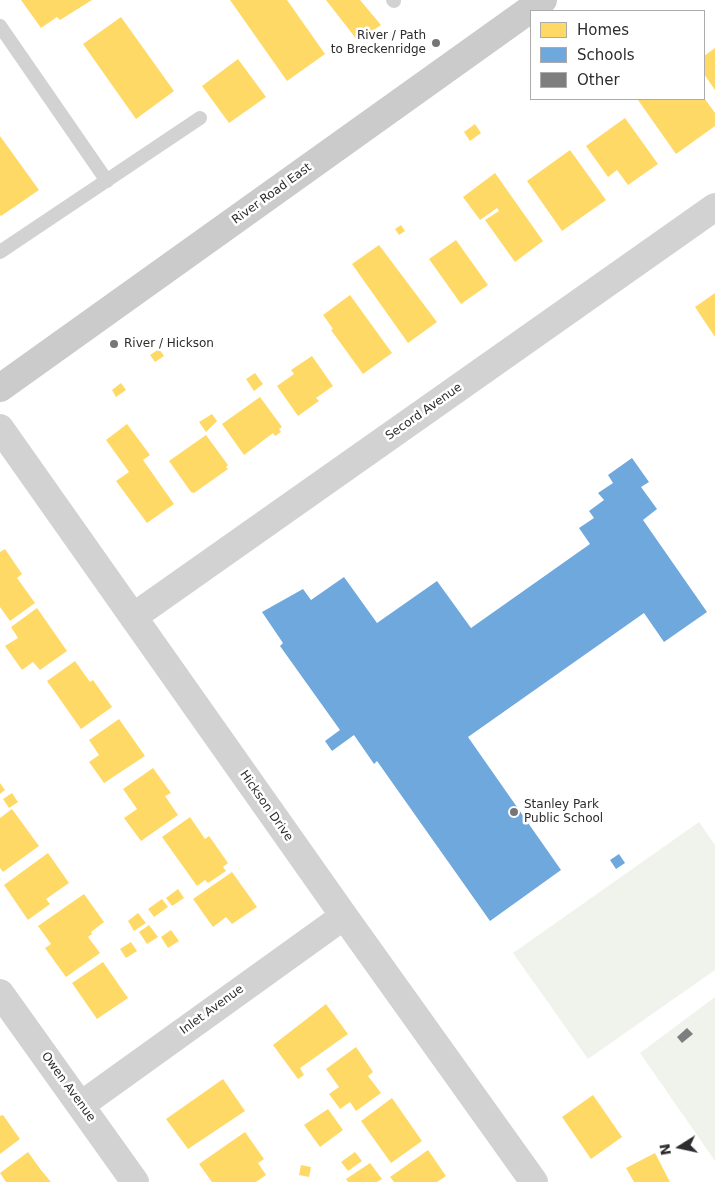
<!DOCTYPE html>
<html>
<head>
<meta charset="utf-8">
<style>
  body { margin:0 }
  #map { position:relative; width:715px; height:1182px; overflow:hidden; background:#fff; font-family:"DejaVu Sans",sans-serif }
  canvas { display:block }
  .legend { position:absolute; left:530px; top:10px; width:175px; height:90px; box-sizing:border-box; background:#fff; border:1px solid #ababab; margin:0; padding:6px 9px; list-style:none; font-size:15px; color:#2d2d2d }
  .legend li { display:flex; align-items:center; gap:10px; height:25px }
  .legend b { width:25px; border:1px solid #ababab }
  .north { position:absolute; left:655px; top:1122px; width:50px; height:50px; -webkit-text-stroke:4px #fff; paint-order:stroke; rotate:260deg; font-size:14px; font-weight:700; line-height:20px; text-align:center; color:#2d2d2d }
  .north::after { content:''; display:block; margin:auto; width:18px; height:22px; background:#2d2d2d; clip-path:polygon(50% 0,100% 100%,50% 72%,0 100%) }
</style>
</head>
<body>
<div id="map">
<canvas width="715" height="1182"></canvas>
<ul class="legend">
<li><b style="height:14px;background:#ffd966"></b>Homes</li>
<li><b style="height:14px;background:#6fa8dc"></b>Schools</li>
<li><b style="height:14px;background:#7e7e7e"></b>Other</li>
</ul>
<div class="north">N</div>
</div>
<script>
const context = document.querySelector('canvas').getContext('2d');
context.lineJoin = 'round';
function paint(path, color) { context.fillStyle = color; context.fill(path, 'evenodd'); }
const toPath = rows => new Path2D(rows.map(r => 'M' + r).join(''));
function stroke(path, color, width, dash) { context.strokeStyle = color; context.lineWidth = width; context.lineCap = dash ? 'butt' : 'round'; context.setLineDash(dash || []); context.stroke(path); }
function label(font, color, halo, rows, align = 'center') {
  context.font = font + ' "DejaVu Sans",sans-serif'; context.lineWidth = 5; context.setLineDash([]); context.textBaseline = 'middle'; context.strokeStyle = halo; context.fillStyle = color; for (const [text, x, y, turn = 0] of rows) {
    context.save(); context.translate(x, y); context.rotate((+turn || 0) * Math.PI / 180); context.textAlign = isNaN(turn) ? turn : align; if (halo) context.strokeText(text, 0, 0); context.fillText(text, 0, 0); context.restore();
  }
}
const green = toPath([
  [699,822,715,845,715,970,588,1059,513,953],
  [715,997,715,1161,640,1053]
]);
const homes = toPath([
  [21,0,92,0,60,20,57,17,41,28],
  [230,0,287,0,325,54,287,81],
  [326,0,360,0,381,25,358,41],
  [121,17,174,91,136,119,83,44],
  [715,48,715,90,704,74,704,56],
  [238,59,266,97,229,123,202,86],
  [639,99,705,99,715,113,715,126,676,154,638,100],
  [625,118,658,164,628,185,617,170,608,177,586,146],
  [475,124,481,133,470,141,464,132],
  [0,136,39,190,1,216,0,215],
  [570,150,606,200,562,231,527,181],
  [495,173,543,241,515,262,485,220,499,211,497,208,480,220,463,197],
  [401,225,405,231,399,235,395,229],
  [456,240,488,285,461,304,429,259],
  [379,245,437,322,408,343,352,264],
  [715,293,715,337,695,307],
  [350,295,392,353,363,374,331,330,333,329,323,315],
  [159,349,164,356,155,362,150,355],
  [312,356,333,386,316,398,319,401,298,416,277,386,294,374,291,370],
  [255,373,263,384,254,391,246,379],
  [121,383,126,390,116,397,112,390],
  [260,397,282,427,279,429,281,432,275,436,273,433,244,455,222,424],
  [212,414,217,421,206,432,199,422],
  [127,424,150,455,143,460,174,504,147,523,116,481,129,472,106,440],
  [206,435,228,465,226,467,228,469,194,493,191,492,169,461],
  [5,549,22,574,17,578,35,603,10,621,0,607,0,552],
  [37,608,67,651,40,670,33,662,22,670,5,646,18,638,11,627],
  [75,661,90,682,93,680,112,707,81,729,47,681],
  [119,719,145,756,104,783,89,762,99,755,89,740],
  [153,768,171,793,165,796,178,815,141,841,124,818,137,809,123,789],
  [0,783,5,790,0,794],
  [12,793,18,802,9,808,3,799],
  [12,809,39,846,3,872,0,868,0,818],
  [190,817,205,839,209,836,228,863,223,867,226,871,208,883,205,880,197,886,162,837],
  [48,853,69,883,46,899,50,904,28,920,4,885],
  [232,872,257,907,232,924,226,917,213,927,193,899],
  [178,889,184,898,172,906,166,898],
  [84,894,104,922,91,932,92,934,88,937,100,953,66,977,45,948,51,944,38,926],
  [162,899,168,907,154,917,148,909],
  [138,913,146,923,134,931,128,921],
  [149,925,158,937,147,944,139,932],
  [171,930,179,941,168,948,161,937],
  [131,942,137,951,126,958,120,949],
  [103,962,128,998,97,1019,72,983],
  [326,1004,348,1034,300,1068,304,1075,298,1079,273,1045],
  [356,1047,373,1072,368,1076,381,1093,356,1111,350,1102,340,1109,329,1094,339,1087,326,1069],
  [223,1079,245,1111,188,1149,166,1119],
  [593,1095,622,1137,591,1159,562,1117],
  [392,1098,422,1141,391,1163,361,1121],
  [328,1109,343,1130,320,1147,304,1125],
  [3,1115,20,1139,0,1154,0,1116],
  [245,1132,264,1159,258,1163,266,1175,256,1182,212,1182,199,1164],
  [428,1150,446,1176,437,1182,394,1182,390,1177],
  [28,1152,41,1170,51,1182,6,1182,0,1173],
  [355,1152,362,1161,348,1171,341,1162],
  [655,1153,670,1182,634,1182,626,1168],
  [370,1163,382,1179,377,1182,348,1182,346,1179],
  [301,1165,311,1167,309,1177,299,1175]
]);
const schools = toPath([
  [632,458,649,482,641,487,657,509,643,520,707,612,664,642,644,613,468,737,561,870,490,921,377,761,374,764,354,735,332,751,325,741,340,730,280,646,283,643,262,612,303,589,311,600,344,577,377,623,437,581,471,628,590,544,579,528,594,518,589,511,604,500,598,493,613,483,608,475],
  [619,854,625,863,616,869,610,860]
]);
const building = toPath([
  [687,1028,693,1034,682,1043,677,1037]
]);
const lane = toPath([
  [393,0,394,1],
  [0,26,107,181],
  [0,252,200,118]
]);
const street = toPath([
  [0,428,344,916,534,1182],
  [133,617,715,207],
  [0,993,135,1182],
  [81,1105,344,916]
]);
const secondary = toPath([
  [0,388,543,0]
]);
const markers = [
  [436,43,5,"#767676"],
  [114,344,5,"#767676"],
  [514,812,5,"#767676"]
];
const poiNames = [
  ["River / Path",426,36,"right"],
  ["to Breckenridge",426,50,"right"],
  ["River / Hickson",124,344],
  ["Stanley Park",524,805],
  ["Public School",524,819]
];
const streetNames = [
  ["River Road East",272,194,-36],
  ["Secord Avenue",424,412,-35],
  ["Hickson Drive",266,806,55],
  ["Inlet Avenue",212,1010,-36],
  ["Owen Avenue",68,1087,54]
];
paint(green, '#f0f3eb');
paint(homes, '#ffd966');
paint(schools, '#6fa8dc');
paint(building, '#7e7e7e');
stroke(lane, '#d2d2d2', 14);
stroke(street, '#d2d2d2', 28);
stroke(secondary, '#cbcbcb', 28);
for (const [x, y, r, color] of markers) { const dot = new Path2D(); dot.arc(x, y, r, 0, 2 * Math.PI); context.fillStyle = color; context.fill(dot); stroke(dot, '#fff', 2); }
label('12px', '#2d2d2d', '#fff', poiNames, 'left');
label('12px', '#2d2d2d', '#fff', streetNames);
</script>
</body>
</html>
